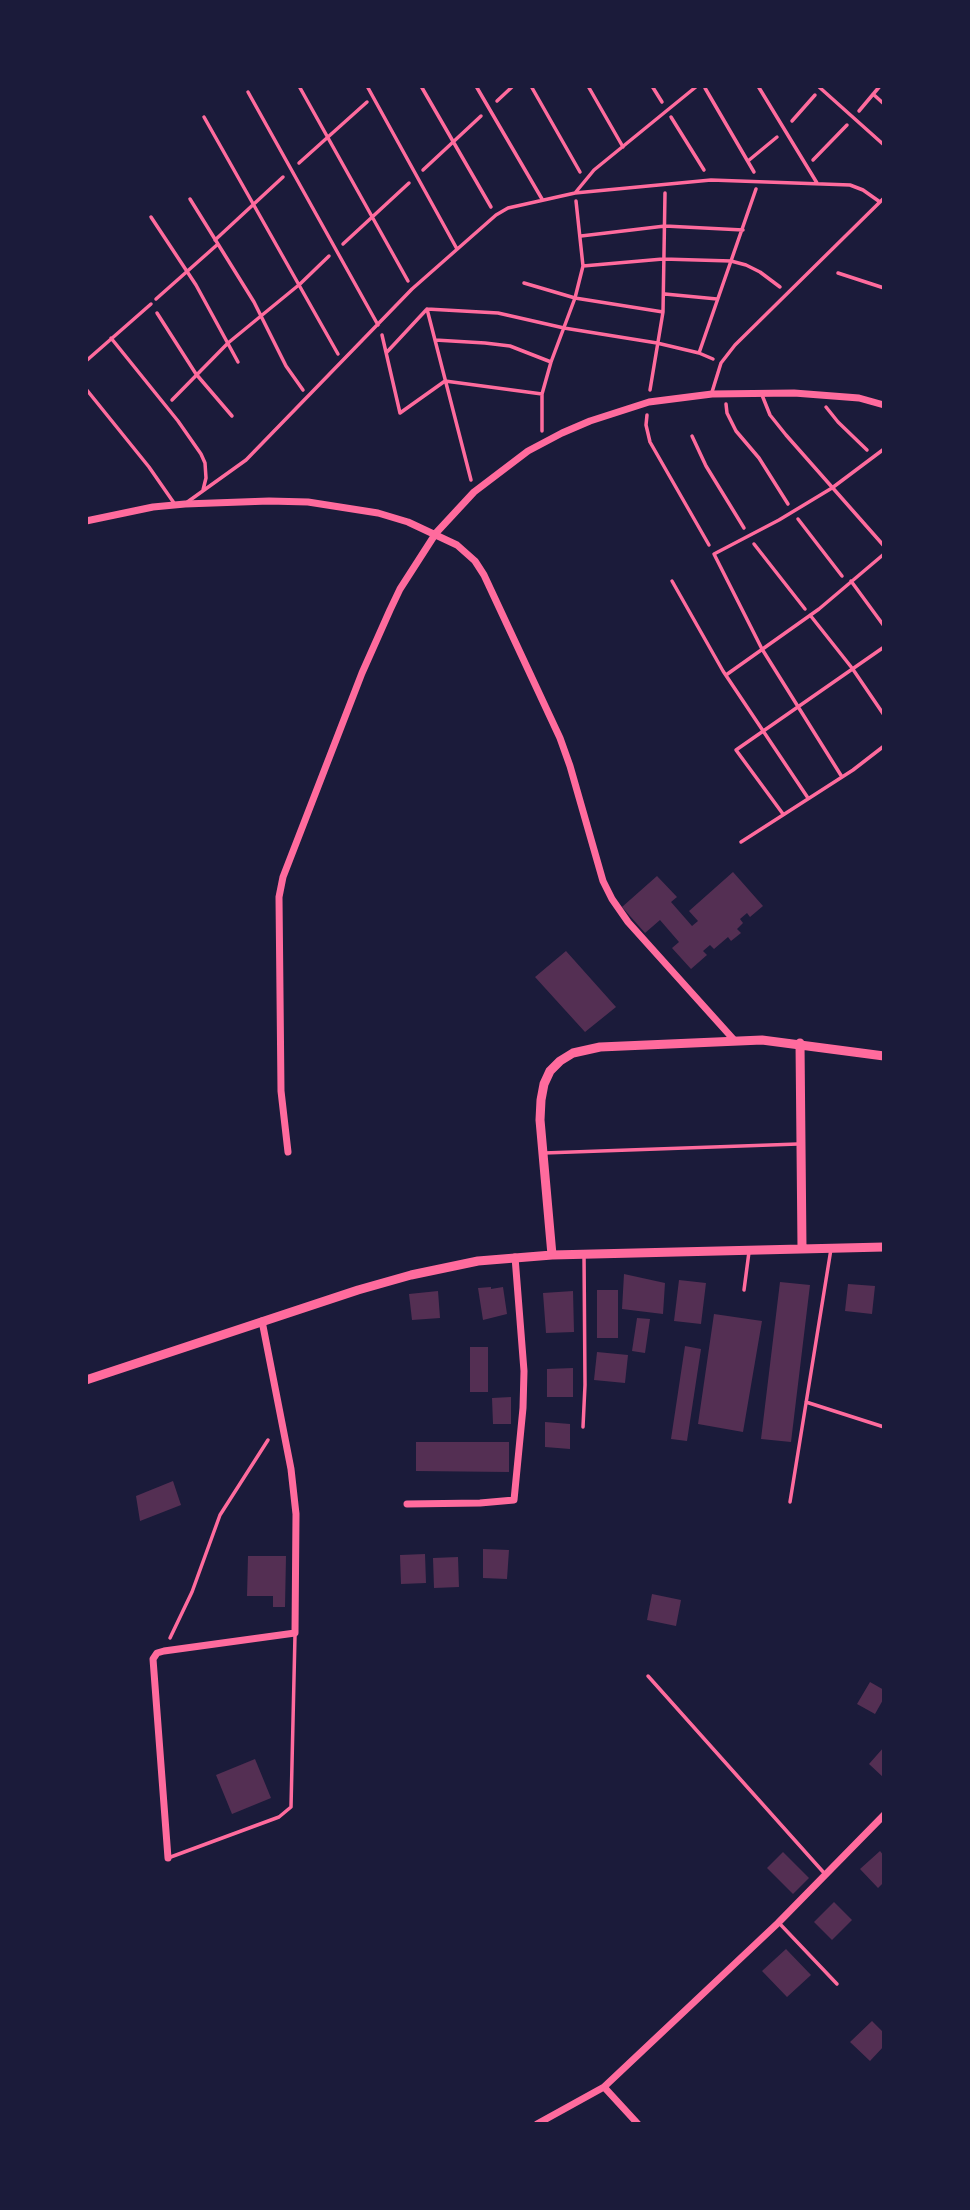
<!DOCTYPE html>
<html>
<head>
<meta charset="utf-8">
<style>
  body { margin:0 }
  #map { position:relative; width:970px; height:2210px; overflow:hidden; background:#1b1b3a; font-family:"Varela Round",sans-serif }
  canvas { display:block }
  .frame { position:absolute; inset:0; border:88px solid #1b1b3a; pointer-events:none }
</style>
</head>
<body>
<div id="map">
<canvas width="970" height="2210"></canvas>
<div class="frame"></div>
</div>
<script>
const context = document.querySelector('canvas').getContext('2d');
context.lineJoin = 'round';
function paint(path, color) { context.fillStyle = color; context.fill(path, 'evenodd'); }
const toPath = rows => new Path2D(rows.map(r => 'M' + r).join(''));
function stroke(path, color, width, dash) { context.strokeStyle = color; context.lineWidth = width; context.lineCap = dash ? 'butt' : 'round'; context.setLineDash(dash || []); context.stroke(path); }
const building = toPath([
  [733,872,763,906,750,917,747,913,740,919,743,923,737,929,741,933,731,941,728,937,714,949,710,945,703,951,707,955,691,969,672,948,679,942,660,920,645,933,622,907,657,876,677,897,671,902,692,926,698,921,689,911],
  [566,951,616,1007,585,1032,535,977],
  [624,1274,665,1283,663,1314,622,1309],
  [679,1280,706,1283,701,1324,674,1321],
  [780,1282,810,1285,791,1442,761,1439],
  [848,1284,875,1286,872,1314,845,1311],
  [491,1287,491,1289,503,1287,507,1314,483,1320,478,1288],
  [597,1290,618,1290,618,1338,597,1338],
  [438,1291,440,1318,412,1320,409,1294],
  [573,1291,574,1332,546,1333,543,1293],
  [714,1314,762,1321,743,1432,698,1424],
  [637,1318,650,1319,645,1353,632,1351],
  [685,1346,701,1349,687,1441,671,1439],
  [470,1347,488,1347,488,1392,470,1392],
  [597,1352,628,1355,625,1383,594,1380],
  [573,1368,573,1397,547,1397,547,1369],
  [511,1397,511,1424,493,1424,492,1398],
  [545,1422,570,1424,570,1449,545,1447],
  [416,1442,509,1442,509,1472,416,1471],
  [173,1481,181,1505,140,1521,136,1496],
  [483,1549,509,1550,507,1579,483,1578],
  [425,1554,426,1583,401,1584,400,1555],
  [248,1556,286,1556,285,1607,273,1607,273,1596,247,1596],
  [458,1557,459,1587,434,1588,433,1558],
  [652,1594,681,1600,676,1626,647,1620],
  [870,1682,884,1690,884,1698,875,1714,857,1704],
  [884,1747,884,1778,869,1764],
  [255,1759,271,1798,232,1814,216,1775],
  [880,1851,884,1856,884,1882,878,1888,860,1869],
  [783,1852,809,1878,793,1894,767,1868],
  [834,1902,852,1920,832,1940,814,1922],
  [786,1949,811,1975,787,1997,762,1971],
  [872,2021,884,2033,884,2046,870,2061,850,2042]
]);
const path = toPath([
  [299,86,408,281],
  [421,86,491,207],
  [531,86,580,172],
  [652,86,662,102],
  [705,88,754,172],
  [873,94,884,104],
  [497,101,513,86],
  [859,111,880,86],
  [204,117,338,354],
  [671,117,704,170],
  [792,121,815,95],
  [813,160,847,125],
  [748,161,777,137],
  [299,163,367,102],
  [423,170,481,116],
  [190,199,254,302,286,366,303,390],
  [151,217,196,285,238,362],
  [581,236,665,226,743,230],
  [215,240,283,177],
  [343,244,409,183],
  [583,266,663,259,731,261,746,265,760,272,780,287],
  [838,273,884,288],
  [524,283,575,298,663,312],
  [665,294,717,299],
  [156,299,218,244],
  [427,309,471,480],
  [157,313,196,374,232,416],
  [382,335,400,413,445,381,542,394],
  [435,340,485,343,510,346,551,362],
  [387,352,427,309,498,313,564,328,657,343,699,353,713,359],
  [699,353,756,189],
  [650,390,663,312,665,193],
  [172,400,228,343,300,284,329,256],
  [726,404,727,413,736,431,759,458,788,504],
  [826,407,838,422,867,450],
  [647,415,646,425,650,442,709,545],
  [542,431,542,394,551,362,575,298,583,266,576,201],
  [692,436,706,466,744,528],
  [798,519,842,576],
  [754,544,805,609],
  [170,1638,192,1592,220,1515,268,1440]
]);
const service = toPath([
  [367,86,457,249],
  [476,86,542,199],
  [588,86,623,147],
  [758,86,817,183],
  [818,86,884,145],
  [248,92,378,325],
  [575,193,594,170,697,86],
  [111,338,178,421,201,454,205,463,206,478,203,490],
  [86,361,151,304],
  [86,389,149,467,174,503],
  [712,392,721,363,735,345,884,198],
  [762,395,770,415,786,435,884,546],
  [186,503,246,460,412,289,496,215,508,208,575,193,711,180,850,185,863,190,880,202],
  [672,581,723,671,808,798],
  [851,581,884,626],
  [810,615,852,668,884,715],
  [726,675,819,609,884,554],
  [842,777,762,649,714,554,779,520,832,488,884,449],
  [783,814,736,750,884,647],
  [741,842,853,770,884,746],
  [544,1153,798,1144],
  [744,1290,749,1252],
  [806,1402,884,1427],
  [583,1427,585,1385,584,1254],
  [790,1502,831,1249],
  [648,1676,825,1874],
  [168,1858,279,1817,291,1807,295,1635],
  [780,1924,837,1984]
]);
const minor = toPath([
  [86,521,153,507,185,504,269,501,308,502,378,513,408,522,457,545,475,561,484,575,560,738,570,766,603,881,612,899,628,922,735,1041],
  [288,1152,281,1091,279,897,283,877,362,673,390,610,400,589,436,533,474,492,528,451,562,433,590,421,649,402,712,394,794,393,859,398,884,405],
  [407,1504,480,1503,514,1500,523,1408,524,1371,515,1257],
  [168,1858,153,1659,157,1653,164,1651,295,1633,296,1514,291,1469,262,1321],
  [604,2087,638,2124],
  [537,2124,604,2087,778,1923,884,1815]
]);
const tertiary = toPath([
  [800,1043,802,1248],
  [552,1255,540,1120,541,1100,544,1084,550,1071,560,1061,573,1053,600,1047,762,1040,884,1056],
  [86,1380,358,1290,411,1275,478,1261,552,1255,884,1247]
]);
paint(building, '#542f53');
stroke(path, '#ff6b9d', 3.5);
stroke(service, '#ff6b9d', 3.5);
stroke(minor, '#ff6b9d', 7);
stroke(tertiary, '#ff6b9d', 9);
</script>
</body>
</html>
